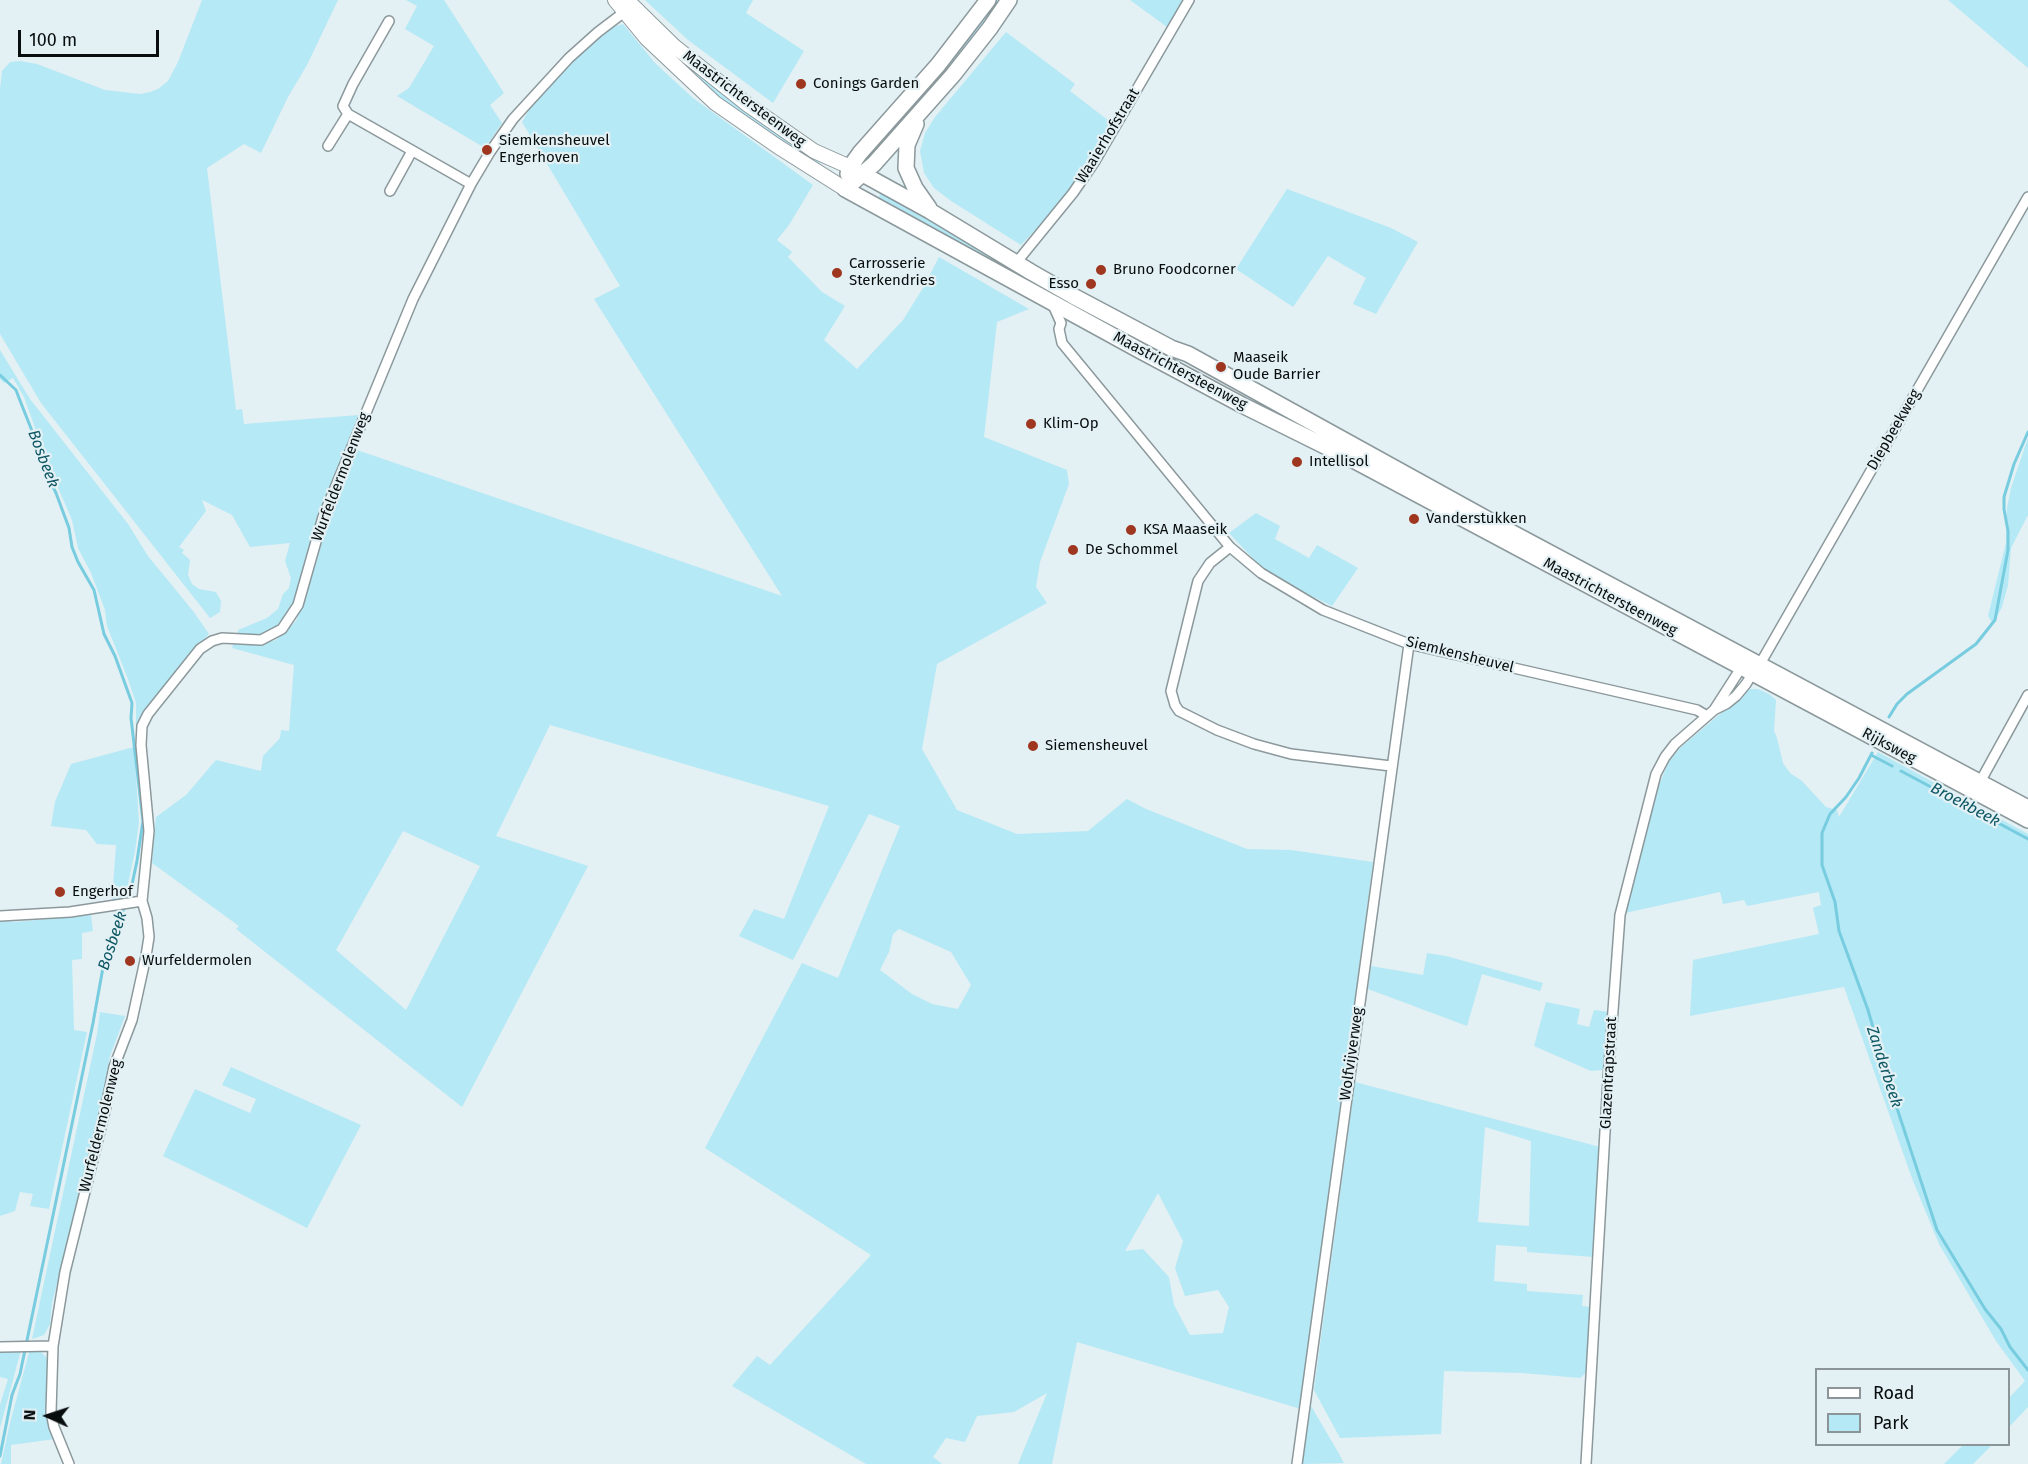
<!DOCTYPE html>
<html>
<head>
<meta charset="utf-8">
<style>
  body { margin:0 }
  #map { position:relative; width:2028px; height:1464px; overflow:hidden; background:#e3f0f4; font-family:"Fira Sans",sans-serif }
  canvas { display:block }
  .legend { position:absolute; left:1815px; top:1368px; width:195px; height:78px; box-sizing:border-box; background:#e3f0f4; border:2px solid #8b9598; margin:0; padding:8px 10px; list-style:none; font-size:18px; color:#080d0e }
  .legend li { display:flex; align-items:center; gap:12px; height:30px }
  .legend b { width:30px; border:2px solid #8b9598 }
  .north { position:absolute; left:18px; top:1386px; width:60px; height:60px; -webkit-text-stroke:4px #e3f0f4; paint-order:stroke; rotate:273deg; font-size:16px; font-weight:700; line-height:24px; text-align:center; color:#080d0e }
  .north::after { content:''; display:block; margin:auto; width:21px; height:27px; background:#080d0e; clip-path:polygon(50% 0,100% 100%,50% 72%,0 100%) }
  .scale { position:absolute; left:18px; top:30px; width:141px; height:27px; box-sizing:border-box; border:3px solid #080d0e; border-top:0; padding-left:8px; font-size:18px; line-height:21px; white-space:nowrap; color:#080d0e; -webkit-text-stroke:4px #e3f0f4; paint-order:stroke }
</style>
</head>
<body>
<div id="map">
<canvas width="2028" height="1464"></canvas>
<ul class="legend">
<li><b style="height:8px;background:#fff"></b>Road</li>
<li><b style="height:16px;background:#b5e9f5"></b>Park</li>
</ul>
<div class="north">N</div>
<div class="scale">100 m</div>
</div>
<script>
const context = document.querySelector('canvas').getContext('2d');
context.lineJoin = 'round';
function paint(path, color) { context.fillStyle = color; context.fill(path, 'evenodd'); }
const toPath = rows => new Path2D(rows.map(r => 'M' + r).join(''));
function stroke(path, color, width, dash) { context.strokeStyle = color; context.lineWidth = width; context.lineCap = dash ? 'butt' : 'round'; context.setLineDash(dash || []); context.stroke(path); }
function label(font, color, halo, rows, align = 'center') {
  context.font = font + ' "Fira Sans",sans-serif'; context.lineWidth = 4.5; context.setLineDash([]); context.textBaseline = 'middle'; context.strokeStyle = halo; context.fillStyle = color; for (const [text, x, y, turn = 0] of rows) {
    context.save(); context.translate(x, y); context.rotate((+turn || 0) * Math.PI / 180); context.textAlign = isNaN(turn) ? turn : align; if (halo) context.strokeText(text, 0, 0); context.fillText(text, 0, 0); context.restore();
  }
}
const green = toPath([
  [202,0,338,0,307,65,288,97,261,153,244,144,207,168,236,410,242,409,244,424,359,415,316,525,292,607,285,619,269,632,250,636,238,635,238,630,267,618,278,609,283,594,289,588,291,578,285,561,290,543,250,547,232,515,202,500,206,511,179,547,184,550,182,553,190,560,188,575,192,584,199,589,216,592,221,601,220,612,210,618,41,403,0,334,0,89,2,71,10,62,20,61,37,64,105,90,140,94,150,92,158,89,168,81,178,62],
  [406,0,444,0,504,93,490,105,502,123,485,148,397,96,409,88,434,46,405,29,417,6],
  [645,0,753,0,746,13,804,51,773,103,688,40],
  [993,0,1003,0,995,13,875,158,869,153],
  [1130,0,1183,0,1167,27],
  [1948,0,2028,0,2028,68],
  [623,24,655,63,693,98,813,185,789,225,777,240,792,252,788,257,822,292,845,306,824,340,857,369,903,320,923,288,939,257,1029,309,997,322,984,437,1067,470,1069,484,1040,562,1036,587,1047,603,937,664,922,749,957,810,1017,834,1088,831,1127,799,1146,809,1247,849,1291,850,1373,862,1301,1409,1077,1342,1052,1464,1018,1464,1047,1393,1014,1412,977,1416,965,1442,946,1438,933,1457,942,1464,866,1464,732,1386,757,1356,770,1365,871,1255,705,1148,802,963,838,978,900,826,869,814,793,960,739,936,754,909,784,919,829,806,550,725,496,836,588,866,462,1107,236,929,239,926,152,863,156,817,186,795,216,760,261,771,263,756,280,738,281,730,289,731,294,665,232,648,234,642,261,644,276,640,296,621,305,598,330,515,357,450,782,596,594,299,620,286,522,122,535,100,570,64,610,28],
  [403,831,480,866,406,1010,336,950],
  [899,929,951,952,971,985,958,1009,932,1004,912,994,880,970,889,952,893,934],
  [1158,1193,1183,1241,1175,1268,1185,1296,1218,1290,1229,1307,1223,1333,1190,1335,1174,1305,1169,1277,1143,1249,1125,1251],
  [1006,32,1075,84,1070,91,1113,124,1093,159,1057,207,1021,245,951,201,934,188,924,173,920,151,925,133,935,117],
  [687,62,822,159,818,166,748,119,681,69],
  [884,188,1058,294,1057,297,875,203],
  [1287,189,1391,228,1418,242,1376,314,1353,304,1366,278,1328,256,1293,307,1236,269],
  [0,350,30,399,128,524,148,556,193,611,209,634,192,652,138,730,136,729,136,703,128,679,107,626,105,610,91,573,78,548,72,520,49,467,24,397,13,378,4,383,0,379],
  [2028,438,2028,515,2011,548,2008,585,2002,607,1993,624,1988,616,2006,543,2007,508,2011,488],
  [1256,513,1280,526,1275,539,1309,558,1317,545,1358,568,1332,606,1289,585,1260,566,1229,533],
  [1750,689,1758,689,1769,694,1776,700,1774,731,1777,738,1783,763,1790,773,1802,781,1826,807,1837,810,1839,817,1878,752,2028,834,2028,1407,2009,1427,2009,1398,2025,1381,1996,1341,1939,1244,1913,1181,1844,987,1690,1016,1693,960,1819,934,1813,908,1821,905,1819,892,1747,906,1744,900,1723,904,1720,892,1625,913,1643,839,1659,785,1669,761,1681,747],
  [134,747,139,822,135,851,125,898,112,900,116,845,97,844,86,830,51,826,55,802,71,764],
  [91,915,93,931,82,933,82,959,72,960,74,1030,87,1032,49,1209,30,1206,33,1194,20,1192,15,1211,0,1216,0,921,15,922],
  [1427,953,1446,956,1543,983,1540,991,1482,974,1467,1026,1368,989,1371,966,1423,975],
  [1546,1002,1580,1009,1577,1024,1589,1027,1594,1010,1609,1012,1605,1065,1602,1070,1591,1071,1534,1046],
  [100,1012,125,1016,110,1056,97,1131,52,1303,50,1324,44,1335,32,1339,97,1034],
  [231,1067,361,1125,307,1228,235,1191,163,1156,195,1089,250,1113,256,1099,222,1085],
  [1355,1082,1600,1147,1594,1257,1527,1252,1527,1247,1496,1245,1494,1281,1527,1284,1527,1291,1583,1295,1582,1306,1591,1307,1588,1371,1580,1378,1522,1373,1444,1371,1441,1434,1340,1438,1314,1390],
  [1485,1127,1531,1141,1529,1226,1478,1222],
  [30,1349,41,1352,48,1359,55,1439,11,1445,11,1464,1,1464,10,1423],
  [0,1350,21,1350,0,1428,0,1405,8,1379,0,1377],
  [1311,1406,1338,1452,1344,1463,1302,1464],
  [1963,1445,1963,1444,1992,1445,1973,1464,1944,1464]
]);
const stream = toPath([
  [0,375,16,390,19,398,36,441,41,462,56,493,69,528,72,547,78,562,94,590,104,634,115,656,132,703,131,718,143,821,137,861,131,889,104,962,93,1023,20,1374,12,1395,0,1456],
  [1889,717,1897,704,1907,694,1976,644,1995,620,2008,550,2008,531,2004,509,2004,497,2014,464,2028,432],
  [1872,753,1859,778,1846,797,1830,814,1822,833,1822,865,1835,902,1839,931,1868,1010,1892,1093,1937,1230,1985,1309,2001,1329,2010,1347,2028,1370],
  [1871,755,1892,766],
  [1901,771,2028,839]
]);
const minor = toPath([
  [389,21,353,84,343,106,348,114,471,184],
  [328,146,348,114],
  [390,191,412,151],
  [1016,263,1073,193,1095,161,1189,0],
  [1053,305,1061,323,1059,329,1062,343,1230,547,1261,573,1323,610,1409,644,1697,710,1707,716],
  [1230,547,1210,563,1198,581,1171,691,1175,705,1179,711,1217,730,1254,744,1291,754,1391,766],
  [1760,664,2028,197],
  [1714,710,1726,704,1736,696,1746,684,1752,674],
  [1980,782,2028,695],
  [0,916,70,912,142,901],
  [0,1347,53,1346],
  [69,1464,54,1427,51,1412,53,1346,65,1272,105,1111,114,1067,132,1020,146,956,149,937,147,918,142,901,149,831,141,745,142,726,148,714,200,649,212,641,222,638,261,640,282,629,298,605,323,517,413,299,471,184,490,152,513,119,569,58,598,32,627,10],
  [1297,1464,1409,644],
  [1586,1464,1608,1079,1620,915,1656,774,1665,757,1675,744,1714,710,1741,668]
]);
const secondary = toPath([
  [615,0,647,39,715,103,777,146,845,189],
  [627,0,674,46,748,105,814,151,850,167]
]);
const primary = toPath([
  [916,124,907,145,906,168,915,188,929,208],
  [850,167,930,211,1031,272,1073,296,1171,348,1188,354,1505,529,2028,808],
  [848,174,850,167,860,153,938,65,988,0],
  [845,189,1139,350,1242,405,1355,461,2028,820],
  [845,189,874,164,953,75,990,28,1009,0]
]);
const markers = [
  [801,84,6,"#9f361f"],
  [487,150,6,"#9f361f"],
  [1101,270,6,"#9f361f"],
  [837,273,6,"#9f361f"],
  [1091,284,6,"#9f361f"],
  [1221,367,6,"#9f361f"],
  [1031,424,6,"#9f361f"],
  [1297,462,6,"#9f361f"],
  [1414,519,6,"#9f361f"],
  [1131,530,6,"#9f361f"],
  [1073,550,6,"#9f361f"],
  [1033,746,6,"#9f361f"],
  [60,892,6,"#9f361f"],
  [130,961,6,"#9f361f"]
];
const poiNames = [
  ["Conings Garden",813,84],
  ["Siemkensheuvel",499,141],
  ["Engerhoven",499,158],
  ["Carrosserie",849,264],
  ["Sterkendries",849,281],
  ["Bruno Foodcorner",1113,270],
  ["Esso",1079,284,"right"],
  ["Maaseik",1233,358],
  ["Oude Barrier",1233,375],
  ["Klim-Op",1043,424],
  ["Intellisol",1309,462],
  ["Vanderstukken",1426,519],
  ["KSA Maaseik",1143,530],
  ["De Schommel",1085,550],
  ["Siemensheuvel",1045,746],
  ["Engerhof",72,892],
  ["Wurfeldermolen",142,961]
];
const streetNames = [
  ["Maastrichtersteenweg",744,99,37],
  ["Waaierhofstraat",1108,136,-59],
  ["Maastrichtersteenweg",1180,371,28],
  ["Diepbeekweg",1894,430,-60],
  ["Wurfeldermolenweg",341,477,-69],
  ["Maastrichtersteenweg",1610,597,28],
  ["Siemkensheuvel",1460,655,14],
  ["Rijksweg",1889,746,28],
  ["Wolfvijverweg",1352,1054,-82],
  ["Glazentrapstraat",1609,1073,-87],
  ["Wurfeldermolenweg",101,1126,-76]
];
const waterNames = [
  ["Bosbeek",43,459,69],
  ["Broekbeek",1965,805,28],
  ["Bosbeek",113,941,-72],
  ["Zanderbeek",1884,1067,72]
];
paint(green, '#b5e9f5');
stroke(stream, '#78ccdf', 3);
stroke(minor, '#8c999c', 12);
stroke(secondary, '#8c999c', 16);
stroke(primary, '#8c999c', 18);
stroke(minor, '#fff', 9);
stroke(secondary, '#fff', 14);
stroke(primary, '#fff', 15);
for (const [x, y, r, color] of markers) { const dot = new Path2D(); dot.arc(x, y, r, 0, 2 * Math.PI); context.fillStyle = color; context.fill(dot); stroke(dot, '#e3f0f4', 2); }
label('15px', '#080d0e', '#e3f0f4', poiNames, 'left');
label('15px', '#080d0e', '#e3f0f4', streetNames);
label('italic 16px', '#0e5764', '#e3f0f4', waterNames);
</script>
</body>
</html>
